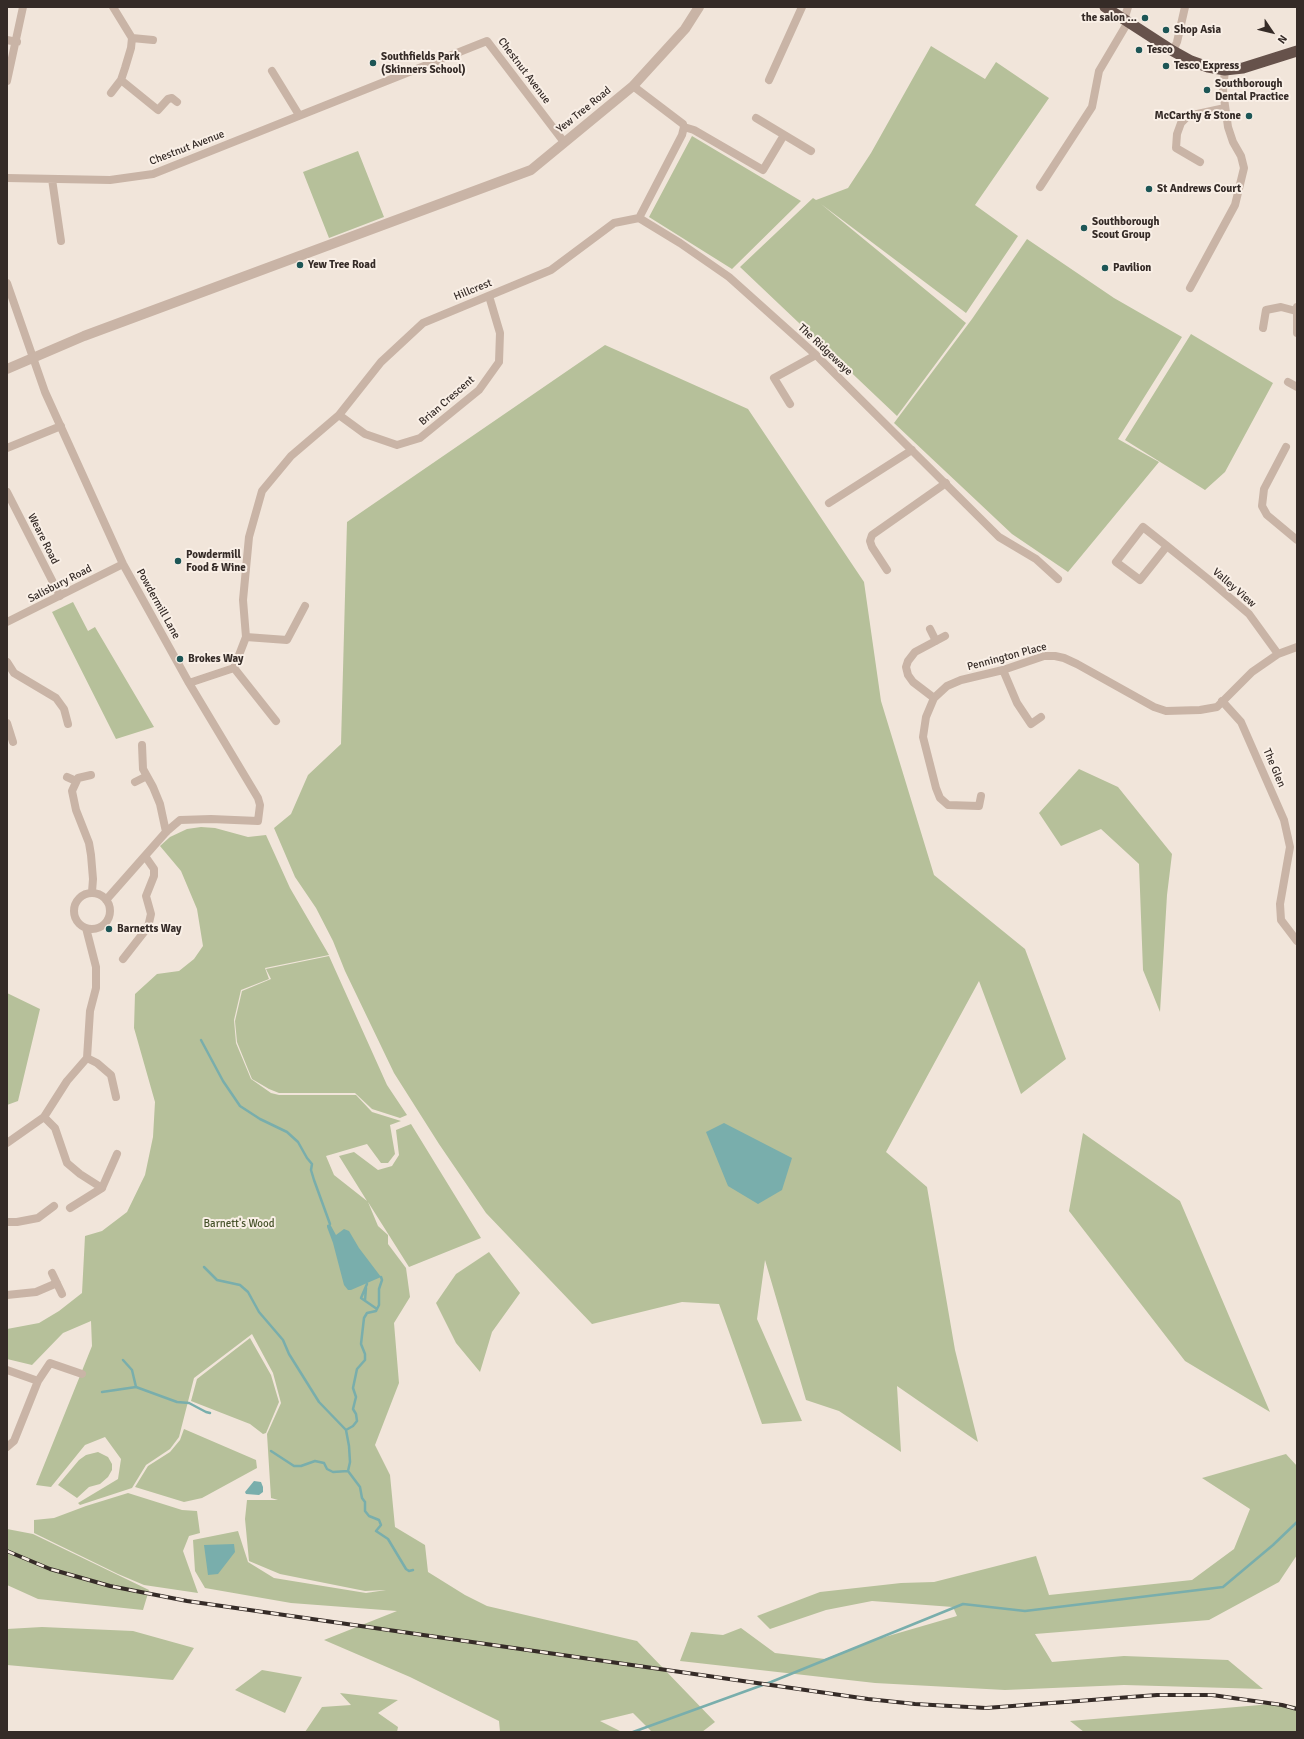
<!DOCTYPE html>
<html>
<head>
<meta charset="utf-8">
<style>
  body { margin:0 }
  #map { position:relative; width:1304px; height:1739px; overflow:hidden; background:#f1e5da; font-family:Signika,sans-serif }
  canvas { display:block }
  .frame { position:absolute; inset:0; border:8px solid #352b27; pointer-events:none }
  .north { position:absolute; left:1252px; top:12px; width:40px; height:40px; -webkit-text-stroke:3px #f9efe6; paint-order:stroke; rotate:125deg; font-size:11px; font-weight:700; line-height:16px; text-align:center; color:#352b27 }
  .north::after { content:''; display:block; margin:auto; width:14px; height:18px; background:#352b27; clip-path:polygon(50% 0,100% 100%,50% 72%,0 100%) }
</style>
</head>
<body>
<div id="map">
<canvas width="1304" height="1739"></canvas>
<div class="frame"></div>
<div class="north">N</div>
</div>
<script>
const context = document.querySelector('canvas').getContext('2d');
context.lineJoin = 'round';
function paint(path, color) { context.fillStyle = color; context.fill(path, 'evenodd'); }
const toPath = rows => new Path2D(rows.map(r => 'M' + r).join(''));
function stroke(path, color, width, dash) { context.strokeStyle = color; context.lineWidth = width; context.lineCap = dash ? 'butt' : 'round'; context.setLineDash(dash || []); context.stroke(path); }
function label(font, color, halo, rows, align = 'center') {
  context.font = font + ' Signika,sans-serif'; context.lineWidth = 4; context.setLineDash([]); context.textBaseline = 'middle'; context.strokeStyle = halo; context.fillStyle = color; for (const [text, x, y, turn = 0] of rows) {
    context.save(); context.translate(x, y); context.rotate((+turn || 0) * Math.PI / 180); context.textAlign = isNaN(turn) ? turn : align; if (halo) context.strokeText(text, 0, 0); context.fillText(text, 0, 0); context.restore();
  }
}
const green = toPath([
  [931,46,985,79,996,62,1049,98,975,205,1018,236,966,313,821,204,966,323,897,416,740,267,813,198,816,200,848,188,871,153],
  [692,136,801,201,732,269,649,217],
  [358,151,384,217,329,238,303,172],
  [1027,239,1114,298,1182,337,1118,439,1159,462,1068,572,1012,534,894,423,972,319],
  [1191,334,1273,383,1225,472,1205,490,1125,440],
  [605,345,748,409,864,582,881,701,934,875,1025,949,1066,1059,1021,1094,979,981,886,1152,927,1187,955,1350,978,1442,897,1386,901,1452,839,1411,806,1400,765,1260,757,1319,802,1421,762,1424,719,1304,682,1302,592,1324,486,1213,439,1144,394,1073,345,971,333,941,316,908,295,877,274,828,291,814,308,775,341,744,347,522],
  [73,602,88,631,95,627,154,727,116,739,52,612],
  [1079,769,1118,787,1172,854,1167,895,1160,1012,1143,970,1139,864,1101,829,1061,846,1039,813],
  [201,827,215,828,248,837,266,835,290,888,329,955,265,968,269,979,241,990,234,1020,236,1043,251,1079,271,1093,279,1095,356,1095,372,1112,401,1121,390,1125,395,1154,388,1163,381,1163,367,1144,326,1156,334,1175,367,1201,339,1156,354,1152,378,1170,392,1166,399,1155,396,1130,411,1124,481,1238,409,1267,368,1202,378,1226,388,1235,388,1244,406,1268,410,1297,394,1323,399,1383,375,1445,390,1475,395,1527,425,1545,428,1572,465,1595,487,1606,637,1641,715,1722,702,1732,652,1732,633,1713,600,1721,622,1732,500,1732,499,1721,410,1677,324,1640,397,1611,291,1603,205,1588,195,1571,193,1540,238,1531,248,1562,274,1578,366,1593,386,1590,365,1591,280,1574,249,1561,245,1519,247,1500,278,1500,271,1498,267,1434,281,1403,273,1373,252,1334,194,1378,179,1437,170,1449,146,1465,132,1488,80,1505,78,1503,118,1479,121,1459,105,1437,85,1445,51,1487,36,1485,92,1346,91,1321,63,1333,32,1365,7,1359,7,1329,39,1323,59,1311,82,1293,85,1236,102,1231,127,1212,145,1175,153,1137,155,1102,134,1028,135,994,157,974,179,971,194,959,203,946,197,909,181,871,160,846,170,837,187,829],
  [329,956,387,1085,407,1115,400,1118,372,1109,355,1093,279,1093,269,1089,252,1079,237,1042,235,1021,242,991,271,979,266,969],
  [7,993,40,1009,18,1101,7,1105],
  [1083,1133,1180,1201,1270,1412,1185,1361,1069,1211],
  [489,1252,520,1293,492,1332,480,1372,456,1343,436,1303,456,1274],
  [250,1338,271,1375,279,1402,266,1433,263,1434,250,1424,191,1401,197,1379],
  [184,1429,256,1460,257,1468,202,1498,184,1502,135,1487,148,1466,170,1452,180,1440],
  [98,1452,108,1457,112,1464,112,1470,108,1477,100,1484,89,1487,77,1498,58,1485,79,1460,86,1455],
  [1286,1454,1297,1466,1297,1555,1279,1582,1209,1620,1035,1634,1052,1662,1124,1656,1228,1660,1263,1689,1124,1685,1005,1690,875,1683,680,1661,691,1632,723,1635,741,1628,775,1653,825,1659,871,1641,957,1616,953,1607,872,1601,826,1610,770,1629,757,1616,820,1592,901,1583,934,1582,1036,1556,1049,1595,1192,1580,1234,1549,1250,1509,1202,1478],
  [128,1493,182,1510,197,1511,200,1533,189,1536,183,1551,198,1593,144,1585,118,1574,34,1533,34,1520,54,1518,86,1506],
  [7,1529,33,1534,149,1590,143,1610,38,1599,7,1585],
  [42,1627,133,1631,194,1648,173,1680,7,1665,7,1629],
  [262,1670,302,1677,285,1713,235,1690],
  [340,1693,398,1700,378,1713,398,1727,397,1732,305,1732,322,1707,351,1705],
  [1272,1704,1297,1706,1297,1732,1084,1732,1070,1721]
]);
const water = toPath([
  [724,1123,792,1158,782,1190,758,1204,728,1186,706,1132],
  [330,1224,336,1235,344,1229,349,1231,359,1248,381,1277,351,1290,348,1290,344,1285,333,1243,327,1227,327,1225],
  [254,1481,261,1482,263,1487,263,1492,259,1495,246,1494,245,1492],
  [234,1544,235,1552,218,1574,208,1575,204,1545]
]);
const stream = toPath([
  [201,1040,223,1081,240,1106,260,1119,287,1132,298,1142,307,1158,312,1164,311,1170,314,1180,330,1224],
  [204,1267,217,1280,240,1285,248,1292,259,1312,283,1340,289,1354,319,1402,346,1430,349,1446,350,1462,348,1471,360,1487,362,1498,365,1502,365,1511,369,1516,379,1520,381,1525,376,1531,388,1539,406,1569,409,1571,413,1570],
  [367,1284,361,1298,377,1309],
  [365,1300,366,1288],
  [123,1360,132,1370,136,1387,177,1402,189,1403,206,1412,210,1413],
  [102,1392,136,1387],
  [346,1430,353,1426,357,1421,356,1414,353,1409,356,1397,353,1388,357,1369,365,1360,365,1354,361,1344,364,1318,367,1313,376,1311,379,1305,379,1289,382,1280,381,1277],
  [271,1451,294,1466,301,1466,315,1461,324,1463,327,1469,333,1472,348,1471],
  [633,1732,771,1682,963,1604,1025,1611,1223,1587,1273,1545,1297,1522]
]);
const minor = toPath([
  [1124,20,1128,7],
  [132,38,153,40],
  [7,40,17,42],
  [1173,51,1177,42,1185,7],
  [272,71,299,115],
  [121,80,158,110,168,99,172,98,177,102],
  [769,80,802,7],
  [7,81,23,7],
  [633,86,683,124,684,127,682,135,639,218,680,243,729,277,816,355,999,537,1036,559,1058,579],
  [111,93,121,80,125,68,131,48,132,38,113,7],
  [756,118,811,151],
  [684,127,694,130,763,170,784,135],
  [1200,162,1176,148,1177,134,1181,123,1188,116,1225,108],
  [7,178,110,180,153,174,487,41,564,142],
  [52,179,61,241],
  [1040,187,1092,107,1099,71,1128,22],
  [7,283,45,392,123,564,189,683,258,798,260,805,258,821,211,819,180,820,166,832,106,900],
  [1190,288,1235,205,1244,168,1241,156,1233,142,1228,127,1223,91,1225,70],
  [1297,307,1297,333],
  [1263,328,1266,310,1281,307,1296,311],
  [1288,382,1297,387],
  [790,404,774,378,816,355],
  [339,415,365,434,397,445,420,438,479,390,499,362,500,333,489,296],
  [1286,447,1264,489,1262,506,1267,515,1297,540],
  [7,448,61,426],
  [7,492,60,596],
  [829,503,912,450],
  [1167,546,1140,580,1116,562,1143,527,1167,546,1208,579,1249,614,1278,654],
  [887,570,872,547,870,541,872,535,946,483],
  [7,622,123,564],
  [930,629,936,641],
  [246,637,287,640,305,606],
  [7,662,14,673,56,698,64,709,68,724],
  [234,668,276,721],
  [1003,670,1017,703,1031,724,1041,717],
  [189,683,234,668,246,637,243,600,249,537,262,491,291,456,339,415,381,362,423,323,551,270,614,223,639,218],
  [934,698,913,682,908,675,906,667,908,661,915,652,945,636],
  [1222,701,1241,722,1284,820,1290,847,1280,904,1281,920,1297,941],
  [7,723,13,742],
  [142,745,143,769,153,787,160,804,166,832],
  [91,775,78,778,72,791,76,810,89,843,91,855,93,879,92,892],
  [67,777,76,781],
  [135,782,147,776],
  [981,796,979,806,948,805,940,798,936,788,923,737,926,717,934,698,947,686,961,680,1003,670,1044,656,1055,656,1064,658,1077,664,1154,707,1166,711,1200,710,1217,707,1252,672,1278,654,1297,647],
  '74 911a18 18 0 1 1 36 0a18 18 0 1 1-36 0Z',
  [123,959,148,927,151,914,146,896,154,876,154,869,145,856],
  [87,1058,97,1063,111,1075,116,1097],
  [44,1117,55,1128,67,1163,80,1174,102,1188,117,1154],
  [7,1143,44,1117,67,1081,87,1058,90,1011,96,988,96,967,86,928],
  [70,1208,102,1188],
  [7,1222,17,1222,38,1218,54,1206],
  [52,1273,62,1294],
  [7,1295,36,1292,57,1283],
  [7,1370,38,1381,14,1441,7,1447],
  [38,1381,50,1363,82,1374]
]);
const tertiary = toPath([
  [7,369,84,336,531,170,633,86,685,29,699,7]
]);
const trunk = toPath([
  [1105,7,1173,51,1191,61,1208,67,1225,70,1243,68,1297,51]
]);
const rail = toPath([
  [7,1551,50,1569,110,1586,187,1601,868,1699,915,1704,986,1708,1157,1695,1212,1695,1282,1705,1297,1709]
]);
const markers = [
  [1145,18,4,"#1d5656"],
  [1166,30,4,"#1d5656"],
  [1139,50,4,"#1d5656"],
  [373,63,4,"#1d5656"],
  [1166,66,4,"#1d5656"],
  [1207,90,4,"#1d5656"],
  [1249,116,4,"#1d5656"],
  [1149,189,4,"#1d5656"],
  [1084,228,4,"#1d5656"],
  [300,265,4,"#1d5656"],
  [1105,268,4,"#1d5656"],
  [178,561,4,"#1d5656"],
  [180,659,4,"#1d5656"],
  [109,929,4,"#1d5656"]
];
const poiNames = [
  ["the salon ...",1137,18,"right"],
  ["Shop Asia",1174,30],
  ["Tesco",1147,50],
  ["Southfields Park",381,57],
  ["(Skinners School)",381,70],
  ["Tesco Express",1174,66],
  ["Southborough",1215,84],
  ["Dental Practice",1215,97],
  ["McCarthy & Stone",1241,116,"right"],
  ["St Andrews Court",1157,189],
  ["Southborough",1092,222],
  ["Scout Group",1092,235],
  ["Yew Tree Road",308,265],
  ["Pavilion",1113,268],
  ["Powdermill",186,555],
  ["Food & Wine",186,568],
  ["Brokes Way",188,659],
  ["Barnetts Way",117,929]
];
const streetNames = [
  ["Chestnut Avenue",524,71,53],
  ["Yew Tree Road",584,110,-39],
  ["Chestnut Avenue",187,148,-21],
  ["Hillcrest",473,290,-22],
  ["The Ridgewaye",825,350,43],
  ["Brian Crescent",447,401,-41],
  ["Weare Road",43,539,63],
  ["Salisbury Road",60,584,-27],
  ["Valley View",1234,588,41],
  ["Powdermill Lane",158,604,61],
  ["Pennington Place",1007,657,-15],
  ["The Glen",1274,768,67]
];
const parkNames = [
  ["Barnett's Wood",239,1224]
];
paint(green, '#b6c09a');
paint(water, '#79aeac');
stroke(stream, '#79aeac', 2.5);
stroke(minor, '#c9b4a6', 8);
stroke(tertiary, '#c9b4a6', 10);
stroke(trunk, '#66524b', 11);
stroke(rail, '#352b27', 4);
stroke(rail, '#f9efe6', 2.5, [8]);
for (const [x, y, r, color] of markers) { const dot = new Path2D(); dot.arc(x, y, r, 0, 2 * Math.PI); context.fillStyle = color; context.fill(dot); stroke(dot, '#f9efe6', 1.5); }
label('bold 11px', '#352b27', '#f9efe6', poiNames, 'left');
label('11px', '#352b27', '#f9efe6', streetNames);
label('11px', '#47532b', '#f9efe6', parkNames);
</script>
</body>
</html>
